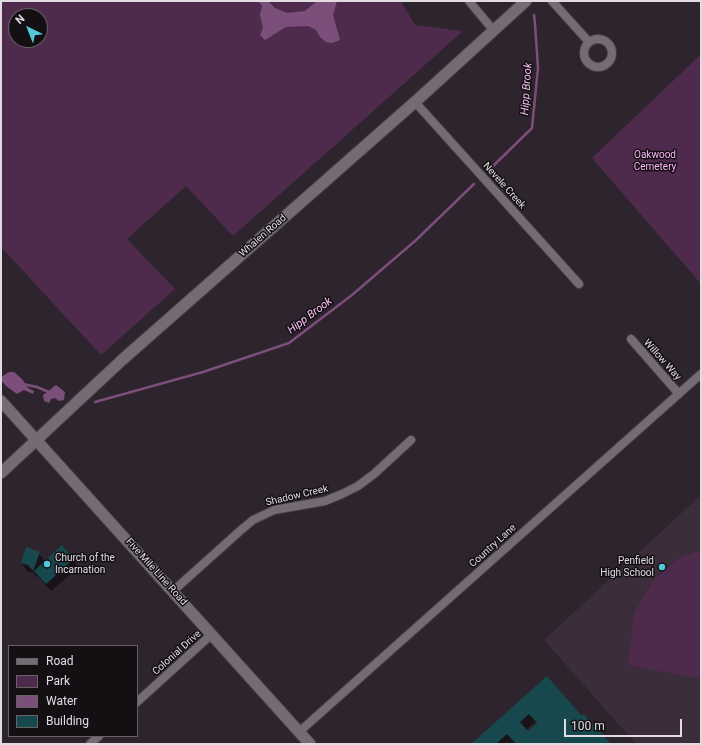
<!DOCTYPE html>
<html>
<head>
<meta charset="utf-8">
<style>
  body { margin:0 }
  #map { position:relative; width:702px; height:745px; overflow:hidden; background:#2d242d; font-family:Roboto,sans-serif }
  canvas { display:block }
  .frame { position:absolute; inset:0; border:2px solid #e1dce1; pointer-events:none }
  .legend { position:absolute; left:8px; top:645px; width:130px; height:92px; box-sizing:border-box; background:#130f13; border:1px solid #656165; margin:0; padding:5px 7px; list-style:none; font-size:12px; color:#e1dce1 }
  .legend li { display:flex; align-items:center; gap:8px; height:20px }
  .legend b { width:20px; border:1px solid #656165 }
  .north { position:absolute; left:8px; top:8px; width:40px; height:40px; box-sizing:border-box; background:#130f13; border:1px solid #656165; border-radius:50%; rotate:317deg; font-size:11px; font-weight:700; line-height:16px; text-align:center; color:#e1dce1 }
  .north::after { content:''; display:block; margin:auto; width:14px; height:18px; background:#52cbd9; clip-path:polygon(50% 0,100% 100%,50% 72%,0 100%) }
  .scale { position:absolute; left:564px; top:719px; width:118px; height:18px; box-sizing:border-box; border:2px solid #e1dce1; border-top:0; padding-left:5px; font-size:12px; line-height:14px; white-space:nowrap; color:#e1dce1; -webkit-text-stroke:3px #130f13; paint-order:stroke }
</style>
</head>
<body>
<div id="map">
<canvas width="702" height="745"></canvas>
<div class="frame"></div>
<ul class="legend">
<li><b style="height:5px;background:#756b74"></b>Road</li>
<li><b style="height:11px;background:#4e2b4d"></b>Park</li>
<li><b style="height:11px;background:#7c4f7a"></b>Water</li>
<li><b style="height:11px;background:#17484d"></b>Building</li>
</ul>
<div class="north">N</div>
<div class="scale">100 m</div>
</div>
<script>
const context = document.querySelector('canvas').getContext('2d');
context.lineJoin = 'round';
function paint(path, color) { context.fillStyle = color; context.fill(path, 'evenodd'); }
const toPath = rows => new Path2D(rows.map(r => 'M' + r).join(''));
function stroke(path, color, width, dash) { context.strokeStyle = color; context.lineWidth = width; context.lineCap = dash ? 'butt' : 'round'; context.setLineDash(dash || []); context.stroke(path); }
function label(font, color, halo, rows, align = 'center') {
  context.font = font + ' Roboto,sans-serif'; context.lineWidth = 3; context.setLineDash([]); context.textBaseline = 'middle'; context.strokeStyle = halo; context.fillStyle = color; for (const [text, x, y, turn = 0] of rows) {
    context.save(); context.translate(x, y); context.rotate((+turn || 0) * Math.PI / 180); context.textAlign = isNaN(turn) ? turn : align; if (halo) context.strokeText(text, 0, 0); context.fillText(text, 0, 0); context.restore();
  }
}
const built = toPath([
  [701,495,701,744,636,744,544,640]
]);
const green = toPath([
  [1,1,401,1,415,25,463,31,233,236,186,186,127,239,175,289,101,355,1,247],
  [16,16,40,16,40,40,16,40],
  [701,54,701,284,592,158],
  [701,550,701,679,628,665,634,613,654,580,678,559]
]);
const water = toPath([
  [258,1,268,1,275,8,287,13,305,11,317,1,337,1,333,15,340,40,332,43,326,42,320,37,316,30,308,26,286,27,265,40,260,35,263,28,260,15,262,6],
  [9,372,14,372,22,379,28,388,34,391,33,394,24,390,17,394,6,386,1,380,1,377],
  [56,385,65,392,64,400,59,401,55,398,51,399,49,403,44,401,43,395]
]);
const shadow = toPath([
  [62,547,74,560,78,568,51,591,38,576,38,578,34,573,27,571,22,563,39,553,45,562],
  [547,677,582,717,609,744,515,744,512,742,510,744,477,744],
  [535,722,537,725,528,733,526,730]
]);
const stream = toPath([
  [489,170,532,128,538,68,535,24,534,15],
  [23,384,37,387,49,392],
  [95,402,203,372,289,343,352,295,415,241,474,184]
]);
const building = toPath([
  [62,545,74,559,46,584,34,571],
  [26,547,40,552,33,571,28,565,21,563],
  [547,676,582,716,584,714,611,744,516,744,507,734,496,744,471,744],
  [529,714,537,723,528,731,520,722]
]);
const street = toPath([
  [469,1,494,31],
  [552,1,589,42],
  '584 53a14 14 0 1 1 28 0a14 14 0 1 1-28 0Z',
  [415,102,579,284],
  [631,339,679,394],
  [173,591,241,530,253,520,274,510,325,501,342,494,358,486,374,474,411,440],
  [137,702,212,634],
  [299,732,701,374],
  [90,744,99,736]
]);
const secondary = toPath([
  [1,401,310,744],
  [1,473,122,360,415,102,526,1]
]);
const markers = [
  [47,564,4,"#52cbd9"],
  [662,567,4,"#52cbd9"]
];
const parkNames = [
  ["Oakwood",655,155],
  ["Cemetery",655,167]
];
const streetNames = [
  ["Nevele Creek",504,186,48],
  ["Whalen Road",263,236,-41],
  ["Willow Way",662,360,48],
  ["Shadow Creek",297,496,-13],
  ["Country Lane",493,546,-42],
  ["Five Mile Line Road",156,572,48],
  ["Colonial Drive",177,653,-42]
];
const poiNames = [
  ["Church of the",55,558],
  ["Incarnation",55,570],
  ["Penfield",654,561,"right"],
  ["High School",654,573,"right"]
];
const waterNames = [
  ["Hipp Brook",527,89,-86],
  ["Hipp Brook",310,316,-37]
];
paint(built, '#3b2e3a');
paint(green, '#4e2b4d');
paint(water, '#7c4f7a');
paint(shadow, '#0007');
stroke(stream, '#7c4f7a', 2.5);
paint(building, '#17484d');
stroke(street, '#463f46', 10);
stroke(secondary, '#463f46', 13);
stroke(street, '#756b74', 8);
stroke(secondary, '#756b74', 11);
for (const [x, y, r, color] of markers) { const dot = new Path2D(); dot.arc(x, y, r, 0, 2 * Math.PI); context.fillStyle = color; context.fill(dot); stroke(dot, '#130f13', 1.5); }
label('10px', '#fdb6f8', '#130f13', parkNames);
label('10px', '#e1dce1', '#130f13', streetNames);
label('10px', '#e1dce1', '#130f13', poiNames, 'left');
label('italic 11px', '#f8c0f4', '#130f13', waterNames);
</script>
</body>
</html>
